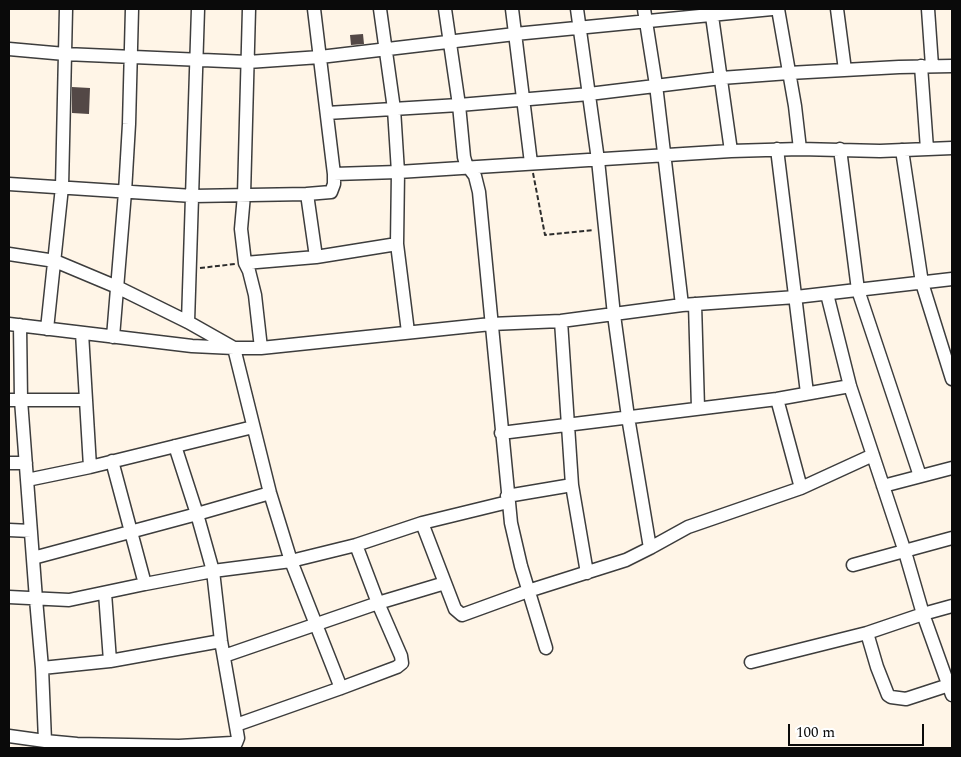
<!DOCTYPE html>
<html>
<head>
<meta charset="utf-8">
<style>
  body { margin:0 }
  #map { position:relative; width:961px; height:757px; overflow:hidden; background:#fff5e7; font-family:Spectral,serif }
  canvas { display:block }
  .frame { position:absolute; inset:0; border:10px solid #0a0a0a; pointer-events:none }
  .scale { position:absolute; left:788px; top:724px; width:136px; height:22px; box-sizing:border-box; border:2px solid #0a0a0a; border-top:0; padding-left:6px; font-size:15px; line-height:18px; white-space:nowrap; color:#0a0a0a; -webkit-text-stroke:4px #fff; paint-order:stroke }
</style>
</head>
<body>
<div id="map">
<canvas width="961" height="757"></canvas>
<div class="frame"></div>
<div class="scale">100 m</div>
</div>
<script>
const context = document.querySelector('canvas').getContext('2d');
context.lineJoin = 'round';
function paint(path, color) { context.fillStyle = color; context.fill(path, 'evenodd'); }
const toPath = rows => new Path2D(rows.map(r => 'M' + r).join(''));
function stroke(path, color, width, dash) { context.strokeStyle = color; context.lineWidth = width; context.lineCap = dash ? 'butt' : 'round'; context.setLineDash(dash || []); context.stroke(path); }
const building = toPath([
  [363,34,364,44,351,45,350,35],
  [72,87,90,88,89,114,72,113]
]);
const path = toPath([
  [533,173,545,235,594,230],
  [200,268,235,264]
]);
const minor = toPath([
  [249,9,244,195,241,229,245,263,249,271,255,295,261,348],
  [380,9,394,109,398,172,397,244,408,332],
  [445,9,459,105,464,157,466,164,475,176,479,192,511,523,521,566,546,648],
  [512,9,531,163],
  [644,9,656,85,682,305],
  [711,9,731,151],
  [778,9,795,106,800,149],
  [837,9,845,70],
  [928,9,932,66],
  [9,49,65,54,248,62,320,57,515,34,772,9],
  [921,66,927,149],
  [327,113,459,105,589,94,721,78,789,73,899,67,952,66],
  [777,149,807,393],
  [840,149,858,290,920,476],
  [902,150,922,283,952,379],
  [334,174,398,172,731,151,800,149,880,151,952,148],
  [9,184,193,196,307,194,331,192,334,184,334,174,314,9],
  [307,194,316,257],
  [9,254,55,261,117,287,188,322,234,348,270,493,291,561,341,688],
  [245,263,316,257,397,244],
  [827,294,850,386,905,552,923,614,952,695],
  [695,304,698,408],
  [188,322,198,9],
  [9,324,192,346,234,348,261,348,491,324,561,321,682,305,796,297,952,279],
  [47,329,62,187,66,9],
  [82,333,90,467],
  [113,337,125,192,129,124,132,9],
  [777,399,801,488],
  [9,400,85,400],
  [501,433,777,399,850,386],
  [175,446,197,514,270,493],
  [112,461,145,584,213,571,291,561,356,545,422,523,508,502],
  [9,463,26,463],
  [27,480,90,467,253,427],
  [572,485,587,573],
  [883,486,952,468],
  [507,496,572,485,561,321],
  [422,523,455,609,462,615,528,591,626,560,650,548,628,417,614,315,598,160,577,9],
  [9,530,31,531],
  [650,548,688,527,801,488,873,455],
  [33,558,197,514,213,571,221,641,238,738,236,743,232,743,179,746,77,744,45,741],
  [853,565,952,538],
  [105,593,110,661],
  [9,597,69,600,145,584],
  [867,633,923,614,952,606],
  [224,656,378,603,445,583],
  [751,662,867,633,877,667,888,695,891,697,906,699,952,684],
  [42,668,110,661,221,641],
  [236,725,341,688,397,667,402,663,401,656,378,603,356,545],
  [9,736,45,741,42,668,36,599,21,400,20,325]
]);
paint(building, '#534846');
stroke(minor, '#3d3d3d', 15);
stroke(path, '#2c2c2c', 2, [5, 2.5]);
stroke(minor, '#fff', 12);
</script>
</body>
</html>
